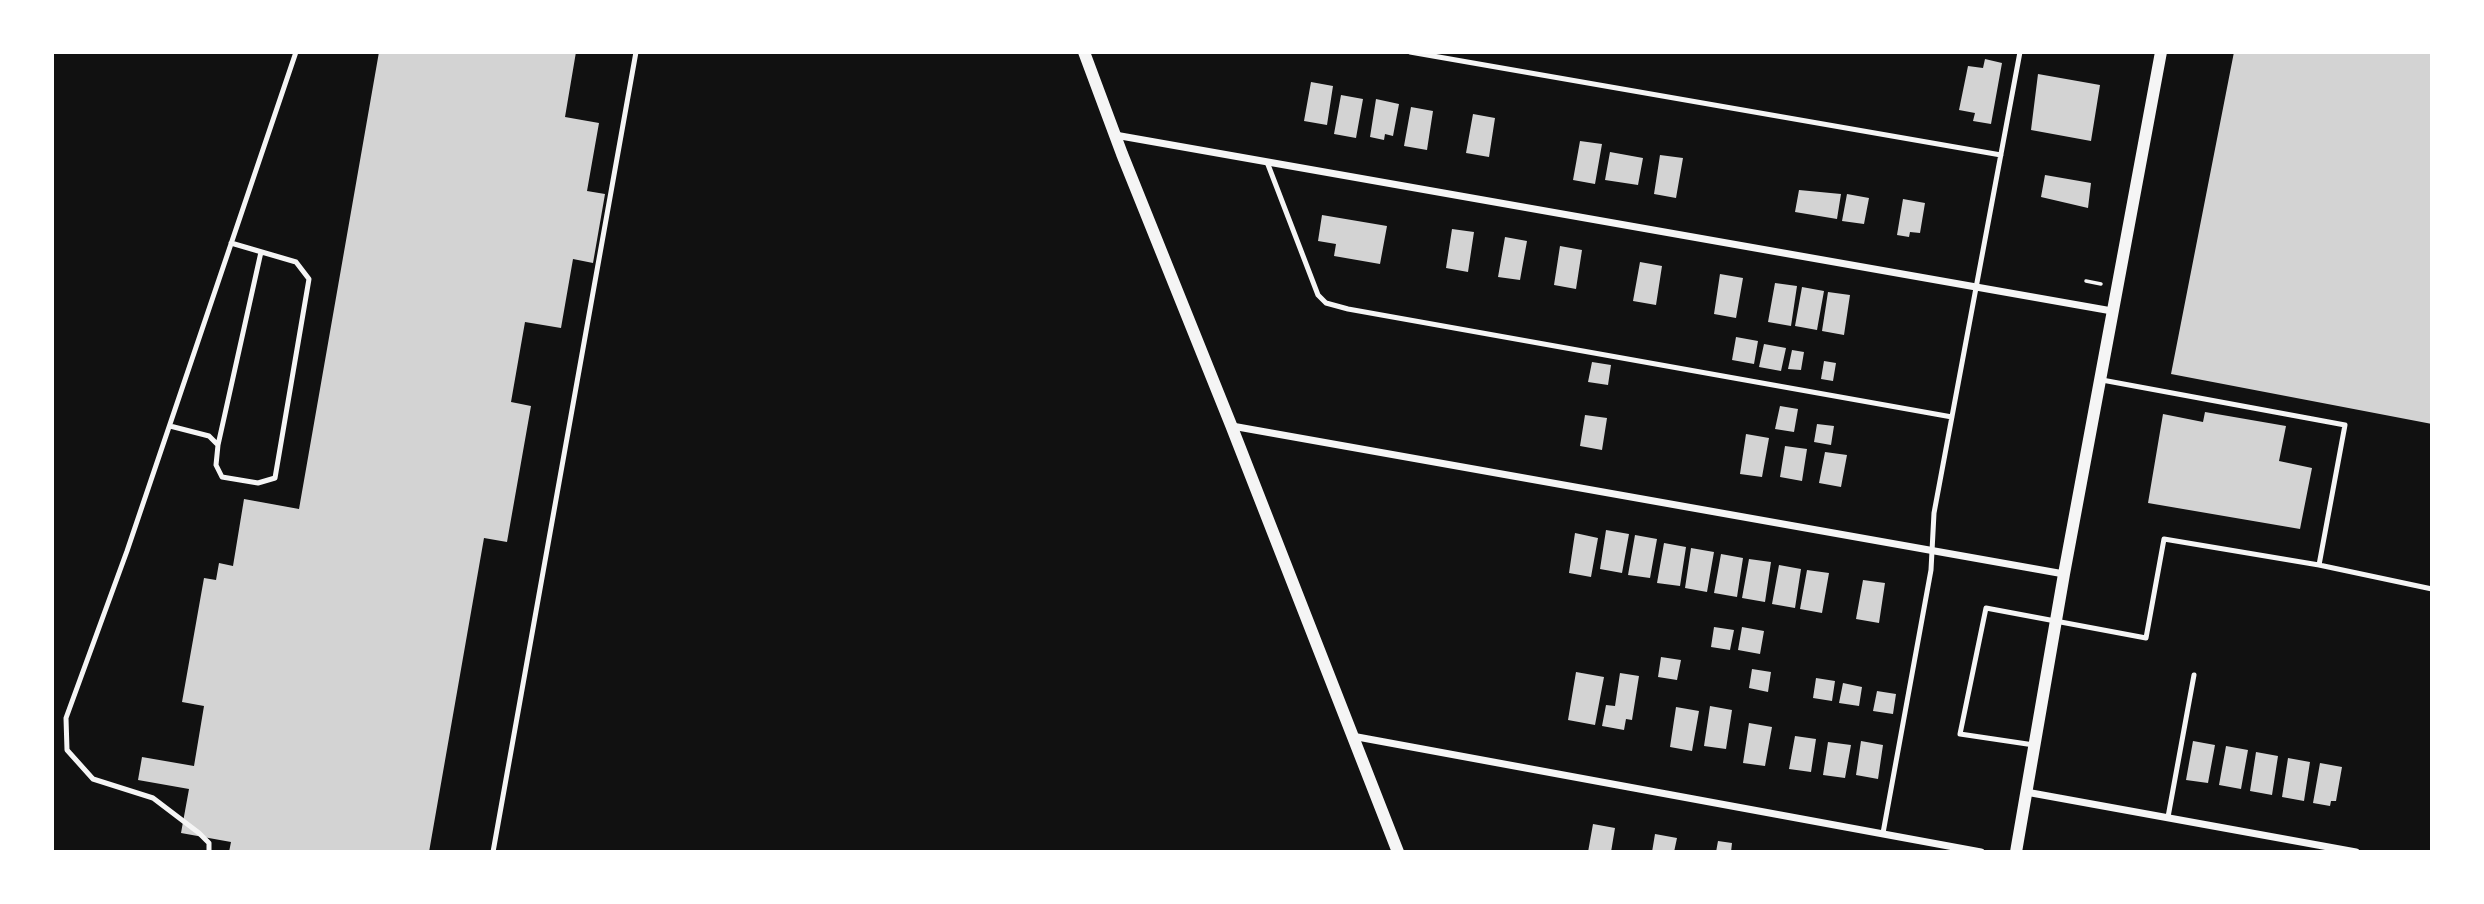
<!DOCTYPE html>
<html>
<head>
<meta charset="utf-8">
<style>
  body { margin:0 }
  #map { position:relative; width:2484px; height:904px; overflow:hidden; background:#111; font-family:"Space Grotesk",sans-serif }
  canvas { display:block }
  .frame { position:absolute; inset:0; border:54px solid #fff; pointer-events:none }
</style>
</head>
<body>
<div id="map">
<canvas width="2484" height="904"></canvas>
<div class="frame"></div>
</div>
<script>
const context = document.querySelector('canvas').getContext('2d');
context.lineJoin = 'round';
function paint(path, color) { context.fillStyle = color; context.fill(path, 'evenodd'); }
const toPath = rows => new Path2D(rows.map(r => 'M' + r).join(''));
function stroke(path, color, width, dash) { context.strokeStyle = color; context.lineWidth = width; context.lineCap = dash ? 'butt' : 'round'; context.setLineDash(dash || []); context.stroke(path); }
const building = toPath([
  [379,52,576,52,565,117,599,123,587,191,605,194,593,263,573,259,561,328,525,322,511,402,531,406,507,542,484,538,429,852,229,852,231,842,181,833,189,789,138,780,142,757,194,766,204,706,182,702,204,578,216,580,219,563,233,566,244,499,299,509],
  [2234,52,2432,52,2432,424,2171,374],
  [1985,59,2002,63,1991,124,1973,121,1975,113,1959,110,1968,66,1983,68],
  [2038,74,2100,85,2091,141,2031,130],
  [1311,82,1333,86,1327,125,1304,121],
  [1341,95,1363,99,1356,138,1334,134],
  [1376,99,1399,104,1393,136,1385,134,1384,140,1370,137],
  [1411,107,1433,111,1427,150,1404,146],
  [1473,114,1495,118,1489,157,1466,153],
  [1580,141,1602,144,1595,184,1573,180],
  [1610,152,1643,158,1638,185,1605,180],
  [1660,155,1683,158,1676,198,1654,194],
  [2045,175,2091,183,2088,208,2041,197],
  [1799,190,1841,194,1837,219,1795,212],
  [1847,194,1869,198,1864,224,1842,221],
  [1903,199,1925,203,1920,233,1910,232,1909,237,1897,235],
  [1322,215,1387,226,1380,264,1334,256,1336,244,1318,241],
  [1452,229,1474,232,1468,272,1446,268],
  [1505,237,1527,241,1520,280,1498,277],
  [1560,246,1582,250,1576,289,1554,285],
  [1640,262,1662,266,1656,305,1633,301],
  [1720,274,1743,278,1736,318,1714,314],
  [1775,283,1797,286,1791,326,1768,322],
  [1802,287,1824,291,1817,330,1795,326],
  [1828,292,1850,295,1844,335,1822,331],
  [1736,337,1758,341,1754,364,1732,360],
  [1764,344,1786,348,1781,371,1759,367],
  [1792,350,1804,352,1801,370,1788,369],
  [1824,361,1836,363,1833,381,1821,379],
  [1592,362,1611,365,1608,385,1588,382],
  [1780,406,1798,409,1794,432,1775,429],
  [2205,412,2286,426,2279,461,2312,468,2300,529,2148,503,2163,414,2203,422],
  [1585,415,1607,418,1602,450,1580,446],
  [1817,424,1834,426,1831,445,1814,442],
  [1746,434,1769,438,1762,477,1740,474],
  [1785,446,1807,449,1802,481,1780,477],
  [1825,452,1847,455,1841,487,1819,483],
  [1606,530,1629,534,1622,573,1600,569],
  [1575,533,1598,538,1591,577,1569,573],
  [1635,535,1657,539,1650,578,1628,575],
  [1664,543,1686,547,1680,586,1657,583],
  [1691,548,1714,552,1707,592,1685,588],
  [1721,554,1743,558,1737,597,1714,593],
  [1749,559,1771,562,1765,602,1742,598],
  [1779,565,1801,569,1795,608,1772,604],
  [1807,570,1829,573,1822,613,1800,609],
  [1863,580,1885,583,1879,623,1856,619],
  [1714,627,1734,630,1730,650,1711,647],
  [1742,627,1764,631,1760,654,1738,650],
  [1661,657,1681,660,1677,680,1658,677],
  [1752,669,1771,672,1768,692,1749,688],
  [1576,672,1604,677,1595,725,1568,720],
  [1620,673,1639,676,1632,720,1626,719,1624,730,1602,726,1606,705,1615,706],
  [1816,678,1835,681,1832,701,1813,698],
  [1843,683,1862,687,1859,706,1839,703],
  [1877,691,1896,694,1893,714,1873,711],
  [1710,706,1732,710,1726,749,1704,746],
  [1676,707,1699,711,1692,751,1670,747],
  [1749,723,1772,727,1765,766,1743,763],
  [1795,736,1816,739,1811,772,1789,769],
  [1861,741,1883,745,1878,779,1856,775],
  [2193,741,2215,745,2208,783,2186,780],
  [1828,742,1851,745,1845,778,1823,775],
  [2226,746,2248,750,2241,789,2219,785],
  [2256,752,2278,756,2272,795,2250,791],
  [2288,758,2310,762,2304,801,2282,797],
  [2320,763,2342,767,2336,801,2331,801,2330,806,2313,803],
  [1593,824,1615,828,1611,852,1588,852],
  [1655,834,1677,838,1674,852,1652,852],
  [1718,841,1732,843,1731,852,1716,852]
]);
const path = toPath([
  [2086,281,2101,284]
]);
const service = toPath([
  [1410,52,2001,155],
  [1267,162,1318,295,1326,303,1348,309,1952,417],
  [2102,380,2345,425,2319,565],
  [170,426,209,436,218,445,216,465,222,477,258,483,275,478,309,279,296,262,231,243],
  [218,445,261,252],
  [2034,745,1960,734,1986,608,2146,638,2164,539,2319,565,2432,589],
  [2168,817,2194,675],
  [1883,833,1931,570,1934,513,2020,52],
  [209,852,209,843,199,833,153,798,93,779,67,750,66,718,127,551,296,52],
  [493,852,636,52]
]);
const minor = toPath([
  [1115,135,2112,311],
  [1232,426,2064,574],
  [1352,736,1981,852],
  [2026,792,2356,852]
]);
const tertiary = toPath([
  [1084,52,1122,154,1231,425,1398,852],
  [2016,852,2064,574,2161,52]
]);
paint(building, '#d3d3d3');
stroke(path, '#f5f5f5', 3.5);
stroke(service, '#f5f5f5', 5);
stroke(minor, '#f5f5f5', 7);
stroke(tertiary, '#f5f5f5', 12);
</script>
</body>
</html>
